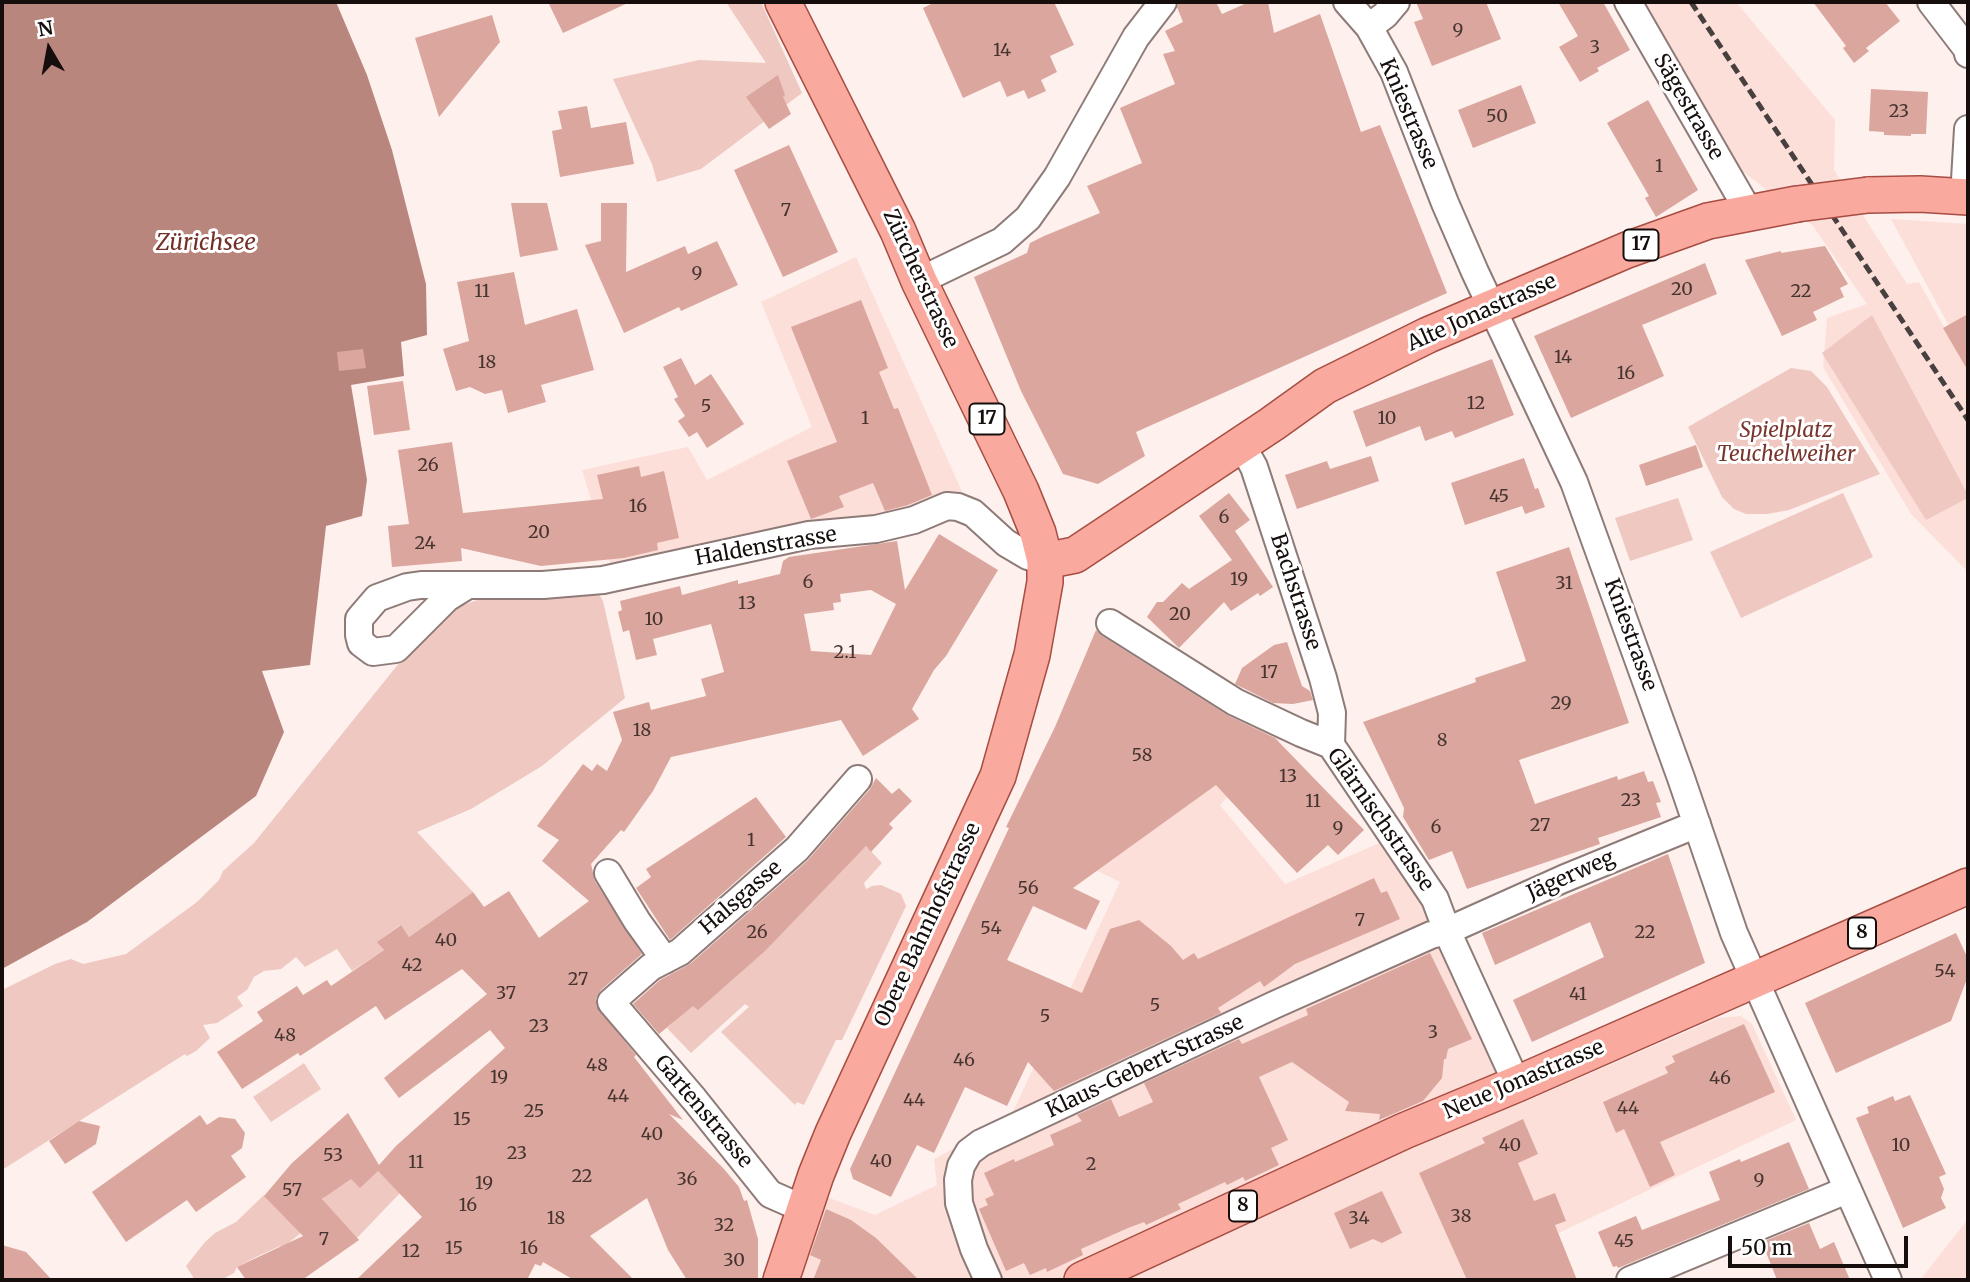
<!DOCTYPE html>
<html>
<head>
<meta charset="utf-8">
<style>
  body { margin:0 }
  #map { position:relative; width:1970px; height:1282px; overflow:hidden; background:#fdf0ed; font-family:Merriweather,serif }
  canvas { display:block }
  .frame { position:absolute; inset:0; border:4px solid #150e0d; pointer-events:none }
  .north { position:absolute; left:14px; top:14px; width:70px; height:70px; -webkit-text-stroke:5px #fff; paint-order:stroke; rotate:350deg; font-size:19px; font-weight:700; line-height:28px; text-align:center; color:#150e0d }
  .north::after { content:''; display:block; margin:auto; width:24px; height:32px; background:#150e0d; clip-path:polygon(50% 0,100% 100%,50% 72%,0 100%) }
  .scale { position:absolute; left:1728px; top:1236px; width:180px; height:32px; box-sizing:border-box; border:4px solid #150e0d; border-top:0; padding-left:9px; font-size:21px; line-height:24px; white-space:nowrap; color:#150e0d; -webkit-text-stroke:5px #fff; paint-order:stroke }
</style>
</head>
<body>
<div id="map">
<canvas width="1970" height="1282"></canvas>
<div class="frame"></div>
<div class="north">N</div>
<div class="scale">50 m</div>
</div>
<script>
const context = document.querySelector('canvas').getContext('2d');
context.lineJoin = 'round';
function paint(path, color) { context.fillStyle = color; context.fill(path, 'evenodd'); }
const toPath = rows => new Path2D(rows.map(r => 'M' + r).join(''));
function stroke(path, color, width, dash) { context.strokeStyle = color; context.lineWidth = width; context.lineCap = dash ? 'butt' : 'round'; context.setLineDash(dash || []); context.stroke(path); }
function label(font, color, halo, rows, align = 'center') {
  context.font = font + ' Merriweather,serif'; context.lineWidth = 6; context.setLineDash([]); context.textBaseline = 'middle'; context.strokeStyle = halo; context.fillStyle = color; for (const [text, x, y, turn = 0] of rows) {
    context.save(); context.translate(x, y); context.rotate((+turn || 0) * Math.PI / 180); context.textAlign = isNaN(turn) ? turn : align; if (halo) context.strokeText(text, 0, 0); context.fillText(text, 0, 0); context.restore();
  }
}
const built = toPath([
  [1641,2,1736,2,1835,120,1834,170,1907,284,1919,282,1968,370,1968,572,1911,514,1823,367,1827,318,1867,304,1813,226,1736,166],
  [1891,219,1968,224,1968,361],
  [856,257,964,496,899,519,613,572,582,470,688,447,707,480,812,427,761,302],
  [1099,625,1281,738,1220,805,1285,884,1384,841,1421,893,1517,1105,1718,1018,1741,1016,1752,1024,1796,1120,1460,1280,797,1280,824,1196,875,1215,937,1185,934,1159,1010,1118,1120,882,1007,827,1055,727],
  [1968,1219,1968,1280,1920,1280]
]);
const green = toPath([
  [726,2,761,2,802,93,701,169,657,182,652,164,613,79,699,60,766,63],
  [1872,315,1968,495,1968,498,1926,520,1822,353],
  [1791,368,1811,371,1827,387,1880,474,1789,510,1767,514,1746,514,1734,509,1722,497,1688,427],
  [1843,493,1873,557,1741,618,1710,552],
  [1678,498,1693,540,1630,561,1615,518],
  [595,592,599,594,603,601,625,698,542,766,471,809,417,832,473,892,409,937,400,925,380,940,384,950,352,971,337,949,305,967,296,957,281,969,264,971,254,977,247,990,237,997,243,1006,217,1023,203,1025,210,1038,196,1051,187,1056,185,1054,2,1170,2,990,55,964,71,959,83,964,126,954,197,902,219,880,223,871,254,843,425,631,443,616,458,607,483,598],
  [866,846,882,863,864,883,866,889,872,886,881,885,901,894,906,906,842,1040,836,1040,804,1105,797,1102,795,1105,721,1032,749,1007,745,1004,691,1053,667,1028],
  [304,1063,321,1089,271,1122,253,1097],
  [378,1171,400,1193,357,1238,321,1217,282,1248,280,1246,258,1256,237,1267,234,1273,221,1280,195,1280,186,1266,205,1242,215,1233,236,1222,264,1195,286,1218,323,1199,338,1180]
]);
const water = toPath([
  [2,2,336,2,367,75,392,150,426,284,427,335,401,342,404,376,351,385,367,480,362,516,326,526,310,665,262,671,284,732,256,796,87,922,2,969]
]);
const building = toPath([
  [548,2,630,2,563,33],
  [935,2,1054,2,1074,45,1050,56,1057,72,1041,80,1046,91,1028,99,1024,90,1007,97,1000,81,963,98,923,8],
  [1178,2,1216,2,1222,14,1249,2,1268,2,1274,33,1320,14,1361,132,1380,125,1447,293,1136,432,1145,456,1098,484,1063,474,1021,391,974,277,1027,253,1030,243,1044,236,1100,213,1087,186,1142,163,1120,108,1175,84,1163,54,1175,51,1165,31,1183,22,1177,7],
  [1416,2,1486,2,1501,39,1432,66,1414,22,1423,19],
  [1558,2,1603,2,1630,50,1597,68,1599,71,1580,82,1559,47,1578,36],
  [1813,2,1885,2,1900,21,1866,48,1869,51,1854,63,1843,48,1846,46],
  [492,15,500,42,439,117,415,38],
  [778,75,785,95,783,97,791,114,769,129,746,97],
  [1521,85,1536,123,1473,148,1458,110],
  [1871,89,1928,92,1926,134,1911,134,1911,136,1884,135,1884,132,1869,131],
  [1648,100,1698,190,1656,217,1645,198,1649,196,1607,123],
  [587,106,591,128,626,122,634,164,560,177,552,131,562,129,558,111],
  [789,145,838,252,783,277,734,170],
  [511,203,547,203,558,250,520,257],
  [601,203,627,203,626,272,685,246,688,254,717,241,738,285,681,311,679,307,624,333,585,245,601,241],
  [1825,246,1848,284,1840,288,1844,297,1813,312,1817,320,1782,336,1745,260,1781,251,1781,253],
  [1705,263,1717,294,1642,325,1664,376,1571,418,1534,336],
  [514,272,525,325,577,309,594,370,541,385,546,402,508,413,502,390,485,394,470,387,456,391,443,349,469,341,457,282],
  [861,300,888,368,879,372,894,409,898,408,932,495,908,505,885,511,873,483,839,496,844,507,811,519,787,461,837,442,791,327],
  [1968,314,1968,371,1943,328],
  [363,349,366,368,339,371,337,352],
  [681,358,695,385,711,374,744,424,707,448,697,432,689,437,678,421,685,416,674,399,678,397,663,367],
  [1492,359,1514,415,1455,438,1452,431,1425,441,1420,426,1366,447,1353,411],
  [403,381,410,430,374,435,367,386],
  [452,442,463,513,603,499,597,475,639,466,641,477,664,471,679,538,657,543,658,550,624,558,541,566,461,548,462,561,392,567,388,526,409,524,398,450],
  [1696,445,1703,467,1646,486,1639,465],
  [1371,456,1379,481,1297,509,1285,475,1327,461,1330,469],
  [1524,458,1535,489,1538,488,1545,507,1525,514,1522,506,1465,525,1451,483],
  [1229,493,1250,520,1235,531,1273,587,1260,596,1258,593,1231,611,1224,602,1179,648,1147,617,1157,602,1163,602,1182,583,1189,589,1232,560,1199,516],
  [939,534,998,570,946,656,934,670,912,709,919,719,863,756,841,720,671,757,653,791,624,832,621,830,591,864,595,881,642,954,601,990,596,998,596,1006,636,1055,634,1057,683,1120,669,1114,724,1169,739,1187,744,1201,747,1200,758,1239,758,1280,687,1280,668,1250,647,1198,590,1236,634,1280,574,1280,543,1262,541,1266,535,1264,527,1280,356,1280,422,1217,378,1171,360,1188,351,1179,322,1199,359,1240,302,1280,246,1280,237,1267,303,1236,264,1196,292,1163,348,1113,379,1165,396,1146,505,1048,490,1030,399,1098,384,1078,487,994,462,969,385,1020,376,1006,300,1056,298,1053,242,1089,217,1052,263,1021,257,1012,297,986,303,995,327,980,331,986,384,950,377,942,401,925,409,937,473,892,484,907,509,891,539,938,589,901,542,861,559,840,537,826,583,764,592,771,597,764,607,771,622,740,613,712,649,702,651,710,706,696,701,679,724,672,711,624,653,639,657,655,636,660,629,630,623,632,618,612,622,610,620,601,680,586,682,595,738,580,738,584,780,574,783,561,789,557,897,541,905,590],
  [871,590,896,604,871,655,811,651,804,614,834,610,833,603,841,602,840,594],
  [1569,547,1629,723,1519,760,1535,804,1617,776,1618,780,1644,771,1648,782,1653,781,1661,802,1656,803,1661,817,1598,838,1600,844,1467,889,1452,851,1429,860,1403,817,1404,808,1363,722,1476,682,1475,678,1526,661,1496,572],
  [1096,630,1102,636,1227,715,1275,738,1364,830,1338,855,1328,845,1297,873,1216,785,1073,888,1100,901,1086,930,1033,906,1007,960,1082,993,1110,929,1139,920,1171,946,1183,960,1194,953,1198,959,1374,878,1381,893,1387,891,1400,919,1295,964,1264,987,1260,981,1218,1008,1221,1013,1054,1091,1028,1062,1007,1106,965,1087,934,1153,917,1145,891,1197,853,1179,850,1169,1009,828,1006,827,1055,727],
  [1287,642,1302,686,1310,691,1313,700,1293,704,1273,703,1235,684,1242,668,1274,645],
  [876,778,892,794,899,788,912,801,889,824,893,828,871,852,866,846,765,951,698,1010,693,1006,659,1034,633,1004,660,980,690,964,807,861,870,789],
  [756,797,786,837,670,940,636,888,651,877,646,869],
  [1668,854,1705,963,1532,1042,1513,1000,1604,957,1590,922,1495,965,1482,933],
  [1956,933,1968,959,1968,976,1951,1021,1836,1073,1805,1003],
  [1430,953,1472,1039,1448,1049,1446,1059,1444,1059,1442,1078,1423,1101,1379,1120,1380,1114,1345,1111,1349,1102,1292,1062,1259,1077,1288,1140,1271,1148,1279,1165,1245,1181,1243,1177,1227,1185,1225,1182,1178,1204,1181,1209,1146,1225,1144,1222,1128,1228,1081,1249,1083,1255,1047,1272,1046,1268,1030,1275,1024,1263,1006,1271,979,1209,988,1205,985,1199,994,1195,984,1173,1014,1159,1015,1162,1054,1145,1050,1135,1082,1121,1077,1115,1111,1099,1119,1117,1153,1102,1144,1083,1239,1039,1242,1044,1308,1015,1306,1009],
  [1744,1024,1775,1092,1660,1142,1675,1175,1650,1187,1624,1129,1616,1133,1603,1102,1668,1073,1665,1067,1675,1062,1672,1056],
  [1910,1095,1946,1174,1939,1177,1944,1189,1941,1198,1946,1208,1903,1228,1856,1118,1869,1113,1867,1107,1893,1096,1895,1101],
  [200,1115,207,1125,219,1117,235,1119,245,1133,242,1148,231,1156,246,1177,196,1212,187,1200,126,1242,92,1192],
  [1523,1119,1538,1154,1518,1163,1534,1201,1555,1193,1566,1221,1555,1225,1577,1280,1467,1280,1419,1173,1485,1143,1482,1138],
  [79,1121,100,1126,96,1144,65,1164,49,1141],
  [1789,1142,1809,1189,1618,1268,1617,1266,1613,1267,1598,1232,1636,1216,1642,1230,1720,1200,1709,1172,1740,1159,1741,1162],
  [1382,1191,1402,1233,1382,1243,1373,1239,1350,1249,1334,1213],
  [826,1209,851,1220,876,1238,919,1280,813,1280,821,1260,810,1255],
  [1809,1223,1820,1249,1834,1242,1850,1280,1777,1280,1762,1242],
  [2,1245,26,1252,52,1280,2,1280]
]);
const minor = toPath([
  [1347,2,1369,27,1394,72,1445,203,1475,272,1574,482,1681,778,1734,933,1888,1280],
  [1628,2,1749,212],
  [1931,2,1967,49,1968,54],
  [1369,27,1385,15,1396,2],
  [1964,197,1968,129],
  [919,281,1002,241,1028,218,1057,177,1136,37,1163,2],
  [1241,444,1254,467,1323,678,1332,713,1331,745],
  [468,585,447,598,396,649,373,652,361,643,359,635,359,619,377,598,407,587,421,585,543,585,603,580,809,535,876,529,914,520,947,506,958,507,973,513,1006,543,1028,556,1045,561],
  [1110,623,1235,702,1301,733,1331,745,1435,899,1447,931,1517,1084],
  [608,873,637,921,665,960],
  [804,1209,770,1194,694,1099,611,1002,651,967,680,952,797,849,858,779],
  [988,1280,974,1249,959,1203,958,1180,961,1166,969,1152,981,1143,1274,1005,1431,935,1447,931,1563,879,1697,824],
  [1630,1280,1847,1190]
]);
const major = toPath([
  [1868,195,1920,194,1968,197],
  [1045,561,1075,555,1272,424,1325,386,1428,335,1627,250,1708,221,1797,204],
  [781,1280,816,1175,833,1133,998,776,1032,655,1045,582,1045,561,1038,533,1021,491,919,281,898,231,783,2],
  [1082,1280,1404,1131,1517,1084,1968,886]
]);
const rail = toPath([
  [1691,2,1968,420]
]);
const majorBridge = toPath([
  [1797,204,1868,195]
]);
const numberNames = [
  ["9",1458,31],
  ["3",1595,48],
  ["14",1002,51],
  ["23",1899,112],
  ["50",1497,117],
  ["1",1659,167],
  ["7",786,211],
  ["9",697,274],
  ["20",1682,290],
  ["11",482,292],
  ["22",1801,292],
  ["14",1563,358],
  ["18",487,363],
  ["16",1626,374],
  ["12",1476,404],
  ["5",706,407],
  ["1",865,419],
  ["10",1387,419],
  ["26",428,466],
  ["45",1499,497],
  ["16",638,507],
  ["6",1224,518],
  ["20",539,533],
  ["24",425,544],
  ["19",1239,580],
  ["6",808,583],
  ["31",1564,584],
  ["13",747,604],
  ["20",1180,615],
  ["10",654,620],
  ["2.1",845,653],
  ["17",1269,673],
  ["29",1561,704],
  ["18",642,731],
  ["8",1442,741],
  ["58",1142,756],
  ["13",1288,777],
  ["23",1631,801],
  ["11",1313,802],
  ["27",1540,826],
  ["6",1436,828],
  ["9",1338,829],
  ["1",751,841],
  ["56",1028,889],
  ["7",1360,921],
  ["54",991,929],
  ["26",757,933],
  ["22",1645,933],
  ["40",446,941],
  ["42",412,966],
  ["54",1945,972],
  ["27",578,980],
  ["37",506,994],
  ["41",1578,995],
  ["5",1155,1006],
  ["5",1045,1017],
  ["23",539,1027],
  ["3",1433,1033],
  ["48",285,1036],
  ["46",964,1061],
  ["48",597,1066],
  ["19",499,1078],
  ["46",1720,1079],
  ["44",618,1097],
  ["44",914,1101],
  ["44",1628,1109],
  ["25",534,1112],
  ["15",462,1120],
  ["40",652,1135],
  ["40",1510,1146],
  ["10",1901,1146],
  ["23",517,1154],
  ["53",333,1156],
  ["40",881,1162],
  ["11",416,1163],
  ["2",1091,1165],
  ["22",582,1177],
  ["36",687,1180],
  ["9",1759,1181],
  ["19",484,1184],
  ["57",292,1191],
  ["16",468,1206],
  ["38",1461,1217],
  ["18",556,1219],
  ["34",1359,1219],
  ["32",724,1226],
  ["7",324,1240],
  ["45",1624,1242],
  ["15",454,1249],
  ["16",529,1249],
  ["12",411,1252],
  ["30",734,1261]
];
const shields = [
  [1641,245,35],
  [987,419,35],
  [1862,933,28],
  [1243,1206,28]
];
const shieldNames = [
  ["17",1641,245],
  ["17",987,419],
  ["8",1862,933],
  ["8",1243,1206]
];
const streetNames = [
  ["Sägestrasse",1688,107,60],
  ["Kniestrasse",1408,114,67],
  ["Zürcherstrasse",920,279,65],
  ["Alte Jonastrasse",1482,313,-24],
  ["Haldenstrasse",766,547,-10],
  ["Bachstrasse",1295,592,72],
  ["Kniestrasse",1630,635,70],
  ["Glärnischstrasse",1380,820,55],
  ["Jägerweg",1571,876,-24],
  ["Halsgasse",741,898,-41],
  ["Obere Bahnhofstrasse",928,925,-65],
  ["Klaus-Gebert-Strasse",1145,1067,-25],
  ["Neue Jonastrasse",1524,1080,-23],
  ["Gartenstrasse",703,1112,50]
];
const parkNames = [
  ["Spielplatz",1786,431],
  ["Teuchelweiher",1786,455]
];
const waterNames = [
  ["Zürichsee",206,243]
];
paint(built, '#fddfda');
paint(green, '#efc8c2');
paint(water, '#b9867e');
paint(building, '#dba69d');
stroke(minor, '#8e7b78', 30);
stroke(major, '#a74d42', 38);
stroke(minor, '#fff', 26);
stroke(major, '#faa99f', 35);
stroke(rail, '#48403f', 5, [10, 5]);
stroke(majorBridge, '#a74d42', 38, []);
stroke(majorBridge, '#faa99f', 35);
label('18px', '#463431', null, numberNames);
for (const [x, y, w] of shields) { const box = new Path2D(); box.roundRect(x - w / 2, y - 15.5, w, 31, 5); context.fillStyle = '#fff'; context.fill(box); stroke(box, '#150e0d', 2); }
label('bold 19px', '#150e0d', null, shieldNames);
label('21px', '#150e0d', '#fff', streetNames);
label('italic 21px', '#78352d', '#fff', parkNames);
label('italic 23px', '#723028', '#fff', waterNames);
</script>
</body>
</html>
